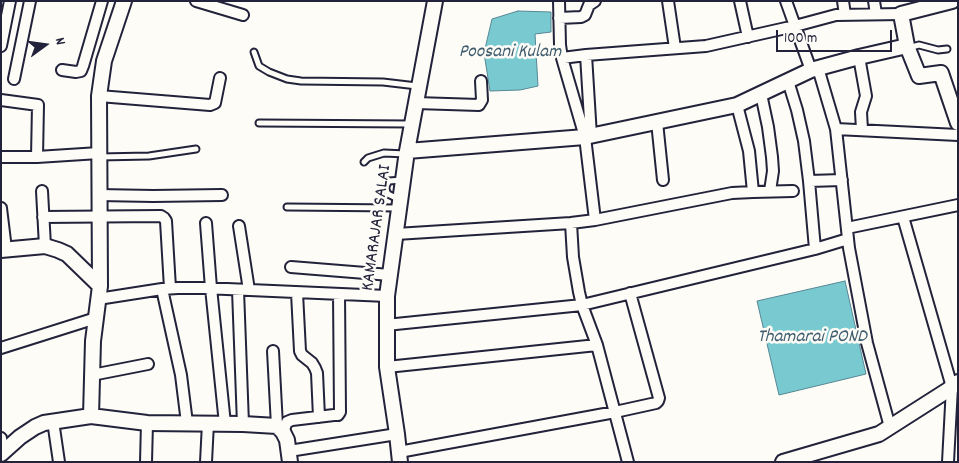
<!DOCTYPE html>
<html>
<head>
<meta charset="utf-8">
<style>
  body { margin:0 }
  #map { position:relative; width:959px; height:463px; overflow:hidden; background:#fdfcf7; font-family:Dekko,sans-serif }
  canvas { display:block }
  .frame { position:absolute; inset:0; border:2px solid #22223b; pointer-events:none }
  .north { position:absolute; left:20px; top:20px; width:50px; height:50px; -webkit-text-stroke:4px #fdfcf7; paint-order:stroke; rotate:76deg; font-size:14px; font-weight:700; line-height:20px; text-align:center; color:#22223b }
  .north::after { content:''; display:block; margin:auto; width:18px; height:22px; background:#22223b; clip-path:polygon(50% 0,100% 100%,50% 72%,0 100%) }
  .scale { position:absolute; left:776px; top:30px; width:116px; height:22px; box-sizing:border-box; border:2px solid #22223b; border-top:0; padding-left:6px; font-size:15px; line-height:18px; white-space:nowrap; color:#22223b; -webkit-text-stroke:4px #fdfcf7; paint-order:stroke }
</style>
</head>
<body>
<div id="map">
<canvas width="959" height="463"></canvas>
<div class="frame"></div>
<div class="north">N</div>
<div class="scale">100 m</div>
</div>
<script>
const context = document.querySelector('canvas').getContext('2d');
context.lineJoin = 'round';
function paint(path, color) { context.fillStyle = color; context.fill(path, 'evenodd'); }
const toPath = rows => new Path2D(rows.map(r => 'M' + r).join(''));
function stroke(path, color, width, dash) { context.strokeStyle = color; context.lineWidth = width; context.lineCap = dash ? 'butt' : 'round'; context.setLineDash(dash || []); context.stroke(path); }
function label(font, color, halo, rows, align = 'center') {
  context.font = font + ' Dekko,sans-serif'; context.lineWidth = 5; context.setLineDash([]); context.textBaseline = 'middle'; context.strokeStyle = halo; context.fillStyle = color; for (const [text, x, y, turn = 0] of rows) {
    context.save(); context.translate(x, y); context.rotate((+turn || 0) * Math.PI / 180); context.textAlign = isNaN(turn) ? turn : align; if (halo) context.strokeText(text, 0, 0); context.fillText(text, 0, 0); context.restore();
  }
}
const water = toPath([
  [518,11,551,12,551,32,535,34,538,86,520,90,490,91,484,53,492,19,518,11],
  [845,281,866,374,779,395,757,301,845,281]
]);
const lane = toPath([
  [908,48,919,45,938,50,947,49],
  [254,52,259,66,269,72,287,79,301,81,383,82,417,86],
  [259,123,411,124],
  [99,157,149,156,196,149],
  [364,162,368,158,384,153,406,154],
  [400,200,388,194,386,190,386,186,389,181,402,180],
  [287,207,399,208]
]);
const street = toPath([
  [196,1,243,15],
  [559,1,560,45,562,58,585,137,595,220],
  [668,1,675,48],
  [740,1,748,37],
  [843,1,845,15],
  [874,1,876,14],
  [559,18,581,17,585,15,589,5,595,1],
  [1,46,10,1],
  [859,57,866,96,861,112,862,130],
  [562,58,586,55],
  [818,68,836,129,849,248,867,343,890,427],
  [62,70,76,72,81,71,83,66,102,1],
  [811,70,795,26,836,15,901,14],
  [14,79,30,1],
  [788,81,797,110,804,141,809,181,815,249],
  [761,94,768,127,772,157,773,171,770,191],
  [99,96,210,105,215,103,220,78],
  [1,100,38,105,37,157],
  [416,103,479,105,482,100,481,81],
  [737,105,749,151,753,192],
  [657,122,663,180],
  [836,129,958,135],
  [591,136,586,55,706,46,795,26,786,1],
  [1,157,37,157,99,153],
  [809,181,842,180],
  [42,191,45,246],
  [99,195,153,196,222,195],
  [1,208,6,249],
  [43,217,161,216,164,218,166,221,170,288],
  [903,217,952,387,948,462],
  [206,223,211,288,225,424],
  [571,223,573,257,579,292,582,305,597,345,628,462],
  [239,226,249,290],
  [847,228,958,205],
  [396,234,571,223,595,220,732,193,753,192,793,191],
  [291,267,390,275],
  [162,289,181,375,187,423],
  [238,290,243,424],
  [297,293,300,351,302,355,312,363,315,368,317,373,319,417],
  [98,299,162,289,178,288,204,288,387,296],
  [386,325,582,305,815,249,848,239],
  [1,348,96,318],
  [273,351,277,426],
  [387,367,597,345],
  [92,375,148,364],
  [53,421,59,462],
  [283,432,287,422,292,420,334,415,338,415,340,412,339,294],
  [1,438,3,452],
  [289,451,397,434],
  [399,452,615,412,656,403,658,401,659,398,630,293],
  [146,462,147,423],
  [206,462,208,423]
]);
const secondary = toPath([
  [952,1,901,14,907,46,919,76,941,73,958,123],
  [407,151,585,137,737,105,811,70,859,57,907,46],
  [1,250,45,246,58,250,67,254,100,286],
  [91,416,93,341,100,286,99,96,104,61,124,1],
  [1,454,20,437,35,427,44,423,91,416,147,423,243,424,277,426,283,432,287,440,290,462],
  [400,462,397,434,387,367,387,296,407,151,435,1],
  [783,462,879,434,948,390,958,382]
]);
const streetNames = [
  ["KAMARAJAR SALAI",378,228,-82]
];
const waterNames = [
  ["Poosani Kulam",510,53],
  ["Thamarai POND",812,338]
];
paint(water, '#79cad0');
stroke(water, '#568794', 1);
stroke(lane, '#22223b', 9);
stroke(street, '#22223b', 14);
stroke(secondary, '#22223b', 18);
stroke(lane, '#fdfcf7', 5);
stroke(street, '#fdfcf7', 10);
stroke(secondary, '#fdfcf7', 14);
label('18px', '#22223b', '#fdfcf7', streetNames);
label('italic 19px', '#405d6f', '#fdfcf7', waterNames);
</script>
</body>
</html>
